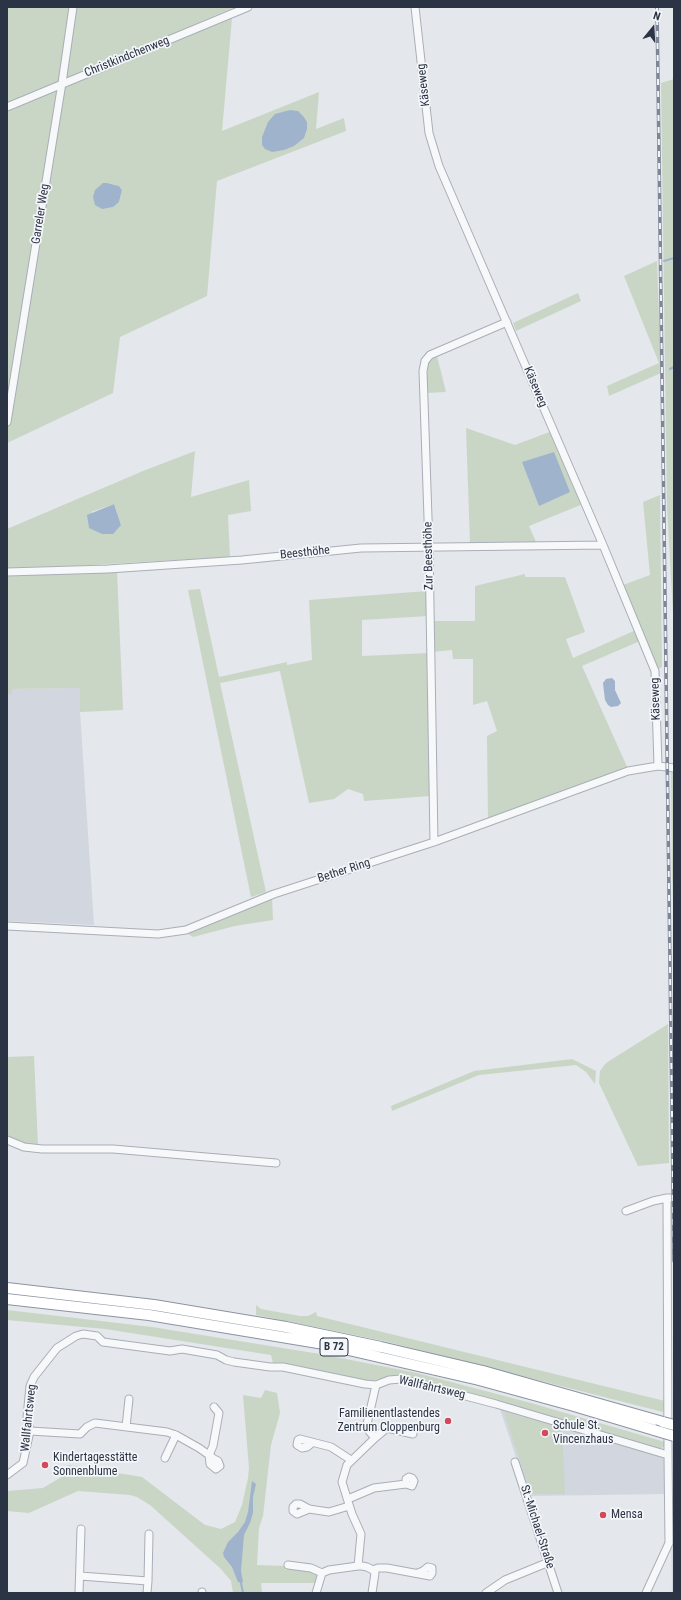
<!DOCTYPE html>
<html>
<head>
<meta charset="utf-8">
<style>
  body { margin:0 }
  #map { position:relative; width:681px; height:1600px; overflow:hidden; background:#e4e7ec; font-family:"Roboto Condensed",sans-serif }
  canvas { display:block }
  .frame { position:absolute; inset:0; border:8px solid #2b3445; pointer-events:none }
  .north { position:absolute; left:633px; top:8px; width:40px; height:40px; -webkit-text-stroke:3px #f4f6f9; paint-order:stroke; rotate:18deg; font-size:11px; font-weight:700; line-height:16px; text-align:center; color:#2b3445 }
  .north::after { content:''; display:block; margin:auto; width:14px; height:18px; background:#2b3445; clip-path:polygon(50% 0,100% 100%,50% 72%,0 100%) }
</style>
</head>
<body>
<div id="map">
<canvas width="681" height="1600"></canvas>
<div class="frame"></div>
<div class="north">N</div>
</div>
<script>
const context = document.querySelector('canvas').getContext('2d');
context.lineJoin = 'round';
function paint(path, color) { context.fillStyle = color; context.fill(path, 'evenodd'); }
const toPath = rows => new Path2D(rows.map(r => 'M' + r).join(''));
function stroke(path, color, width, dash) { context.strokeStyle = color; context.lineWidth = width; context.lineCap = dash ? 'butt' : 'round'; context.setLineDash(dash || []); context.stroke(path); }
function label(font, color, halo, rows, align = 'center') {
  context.font = font + ' "Roboto Condensed",sans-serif'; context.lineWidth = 3.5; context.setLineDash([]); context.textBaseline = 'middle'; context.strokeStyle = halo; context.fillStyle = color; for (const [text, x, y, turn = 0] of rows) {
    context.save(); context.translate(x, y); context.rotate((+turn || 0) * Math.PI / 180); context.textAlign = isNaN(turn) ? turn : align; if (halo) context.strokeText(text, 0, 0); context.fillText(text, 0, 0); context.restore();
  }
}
const built = toPath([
  [81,688,80,712,94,925,7,921,7,694,12,694,12,689],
  [500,1409,664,1456,665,1494,529,1496],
  [670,1443,674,1444,674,1593,672,1593]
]);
const green = toPath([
  [7,7,235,7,156,41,155,50,232,18,222,131,319,92,316,129,344,118,346,131,217,181,207,296,120,337,113,393,7,443],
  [107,183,119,186,122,190,119,202],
  [674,79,674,688,673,613,667,507,661,83],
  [657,261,661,373,609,396,607,386,659,363,624,276],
  [578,293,581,301,516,331,513,323],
  [437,356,446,392,426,393,428,362],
  [466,428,515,445,552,431,583,504,529,526,536,542,470,543],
  [195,451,191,497,249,480,251,511,228,515,230,557,72,566,7,568,7,529,143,471],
  [114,504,121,525,91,512],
  [660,495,662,667,657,669,623,585,650,575,643,502],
  [117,571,123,710,80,712,80,688,12,689,12,694,7,694,7,574],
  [525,574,525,577,565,577,585,632,566,639,573,658,636,630,640,641,582,666,628,769,488,820,487,736,497,731,487,701,473,705,473,659,453,659,452,650,432,652,432,621,475,621,475,586],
  [200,589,219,677,287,662,287,665,312,660,309,600,427,591,428,616,362,620,362,656,429,653,430,796,364,801,363,794,348,789,334,799,309,803,280,671,220,683,266,892,251,897,188,590],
  [671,769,674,770,674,930,672,876],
  [272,898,273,920,235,926,193,937,185,932,218,921],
  [668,1024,669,1163,638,1166,599,1083,600,1071,606,1063],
  [34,1056,38,1146,24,1144,7,1137,7,1057],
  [572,1059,596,1071,595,1084,586,1072,576,1065,479,1075,392,1111,391,1106,474,1071],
  [256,1305,261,1309,300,1316,308,1316,316,1312,317,1316,665,1401,663,1412,384,1341,256,1315],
  [7,1310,152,1327,320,1354,417,1373,531,1403,665,1442,665,1446,660,1449,396,1376,370,1381,273,1363,271,1355,105,1329,7,1320],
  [265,1390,277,1393,280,1413,271,1445,263,1516,259,1528,257,1565,285,1566,285,1570,291,1567,311,1570,318,1574,316,1583,261,1583,262,1593,233,1593,231,1581,221,1569,150,1505,137,1497,130,1495,78,1491,29,1513,7,1511,7,1491,43,1488,63,1476,68,1465,142,1477,205,1525,221,1529,235,1522,242,1505,248,1478,249,1468,243,1395,261,1398],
  [504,1412,562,1428,565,1494,531,1494]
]);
const water = toPath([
  [290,110,298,111,303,116,307,122,307,129,304,138,294,146,284,150,272,152,265,149,262,145,262,137,268,122,275,114],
  [103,183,107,183,119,186,122,190,119,202,113,207,102,209,95,205,93,197,95,190],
  [554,452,570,492,539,506,522,462],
  [114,504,121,525,113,534,102,534,89,528,87,515],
  [612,678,615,681,615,690,621,703,618,706,611,707,608,705,605,700,603,683,606,679],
  [252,1481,256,1484,253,1497,253,1513,250,1523,244,1535,241,1571,243,1582,241,1583,238,1582,232,1567,224,1557,223,1553,228,1542,238,1532,245,1522,248,1512]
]);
const stream = toPath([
  [664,261,674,258],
  [670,369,674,367],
  [241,1583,243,1593]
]);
const minor = toPath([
  [415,7,429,133,439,166,603,545,655,671,658,766],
  [7,107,248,7],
  [7,422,62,83,73,7],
  [7,572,108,569,242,560,361,548,603,545],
  [434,842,429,547,423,371,425,361,430,355,507,322],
  [7,926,158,934,186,930,274,894,434,842,628,771,658,766,674,768],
  [7,1140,24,1147,42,1149,113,1149,276,1163],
  [626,1211,653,1201,667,1198,674,1198],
  [126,1427,129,1399],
  [30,1431,80,1434,87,1427,95,1423,167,1432,176,1435,199,1448,209,1455,214,1459,218,1461,220,1466,216,1469,210,1464,209,1455,213,1446,219,1413,214,1407],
  [375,1438,387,1428,413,1434],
  [312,1443,307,1447,302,1448,297,1445,298,1440,300,1439,331,1447,351,1460],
  [165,1458,176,1435],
  [515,1462,558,1593],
  [7,1475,23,1463,30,1431,27,1417,30,1386,34,1377,57,1348,76,1336,83,1334,97,1336,103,1342,170,1351,182,1349,217,1355,226,1360,234,1362,270,1367,283,1367,365,1384,376,1385,389,1380,401,1379,496,1404,668,1455,667,1198],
  [348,1499,374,1488,406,1484,412,1486,414,1481,412,1478,409,1477,406,1479,406,1484],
  [309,1509,297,1514,293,1511,293,1507,296,1504,300,1504,309,1509,329,1512,349,1506],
  [288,1565,311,1568,322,1573,329,1570,358,1566],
  [373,1570,378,1568,387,1568,430,1576,432,1573,432,1568,428,1567,423,1571,418,1573],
  [80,1576,148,1581,149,1534],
  [79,1593,81,1529],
  [147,1593,148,1581],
  [202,1593,202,1592],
  [316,1593,322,1573],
  [372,1593,375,1573,373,1570,367,1567,362,1566,358,1566,361,1534,352,1514,342,1482,347,1465,375,1438,369,1431,367,1424,376,1385],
  [486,1593,505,1580,549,1562],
  [646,1593,669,1543,668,1455]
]);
const highway = toPath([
  [7,1288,154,1305,286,1327,381,1347,483,1371,663,1422],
  [7,1299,149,1315,318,1343,479,1380,574,1406,654,1430]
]);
const rail = toPath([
  [657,7,674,1261]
]);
const highwayBridge = toPath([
  [663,1422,674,1425],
  [654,1430,674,1436]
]);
const markers = [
  [448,1421,4,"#d1495b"],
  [545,1433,4,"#d1495b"],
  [45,1465,4,"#d1495b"],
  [603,1515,4,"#d1495b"]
];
const shields = [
  [334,1347,28]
];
const shieldNames = [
  ["B 72",334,1347]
];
const streetNames = [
  ["Christkindchenweg",127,57,-22],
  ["Käseweg",424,85,-96],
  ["Garreler Weg",41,214,-81],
  ["Käseweg",535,387,67],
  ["Beesthöhe",305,553,-6],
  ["Zur Beesthöhe",429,556,-91],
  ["Käseweg",656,699,-92],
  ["Bether Ring",344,871,-18],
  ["Wallfahrtsweg",432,1388,13],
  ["Wallfahrtsweg",29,1418,-84],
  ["St.-Michael-Straße",537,1527,72]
];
const poiNames = [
  ["Familienentlastendes",440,1414,"right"],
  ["Zentrum Cloppenburg",440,1428,"right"],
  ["Schule St.",553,1426],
  ["Vincenzhaus",553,1440],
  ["Kindertagesstätte",53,1458],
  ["Sonnenblume",53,1472],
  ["Mensa",611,1515]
];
paint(built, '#d2d6de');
paint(green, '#c9d6c5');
paint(water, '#9fb4cc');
stroke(stream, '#9fb4cc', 2);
stroke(minor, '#a9aeb7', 9);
stroke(highway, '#8b94a3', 12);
stroke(minor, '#f7f8fa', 7);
stroke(highway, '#fff', 10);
stroke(rail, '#7d8696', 3.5);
stroke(rail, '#f4f6f9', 2, [6]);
stroke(highwayBridge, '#8b94a3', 12, []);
stroke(highwayBridge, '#fff', 10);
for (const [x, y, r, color] of markers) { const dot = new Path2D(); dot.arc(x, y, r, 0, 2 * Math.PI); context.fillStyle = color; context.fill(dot); stroke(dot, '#f4f6f9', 1.5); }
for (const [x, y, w] of shields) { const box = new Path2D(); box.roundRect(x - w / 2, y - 9, w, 18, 3); context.fillStyle = '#f4f6f9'; context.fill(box); stroke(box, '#2b3445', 1); }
label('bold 11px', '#2b3445', null, shieldNames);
label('12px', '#2b3445', '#f4f6f9', streetNames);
label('12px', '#2b3445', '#f4f6f9', poiNames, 'left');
</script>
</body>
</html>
